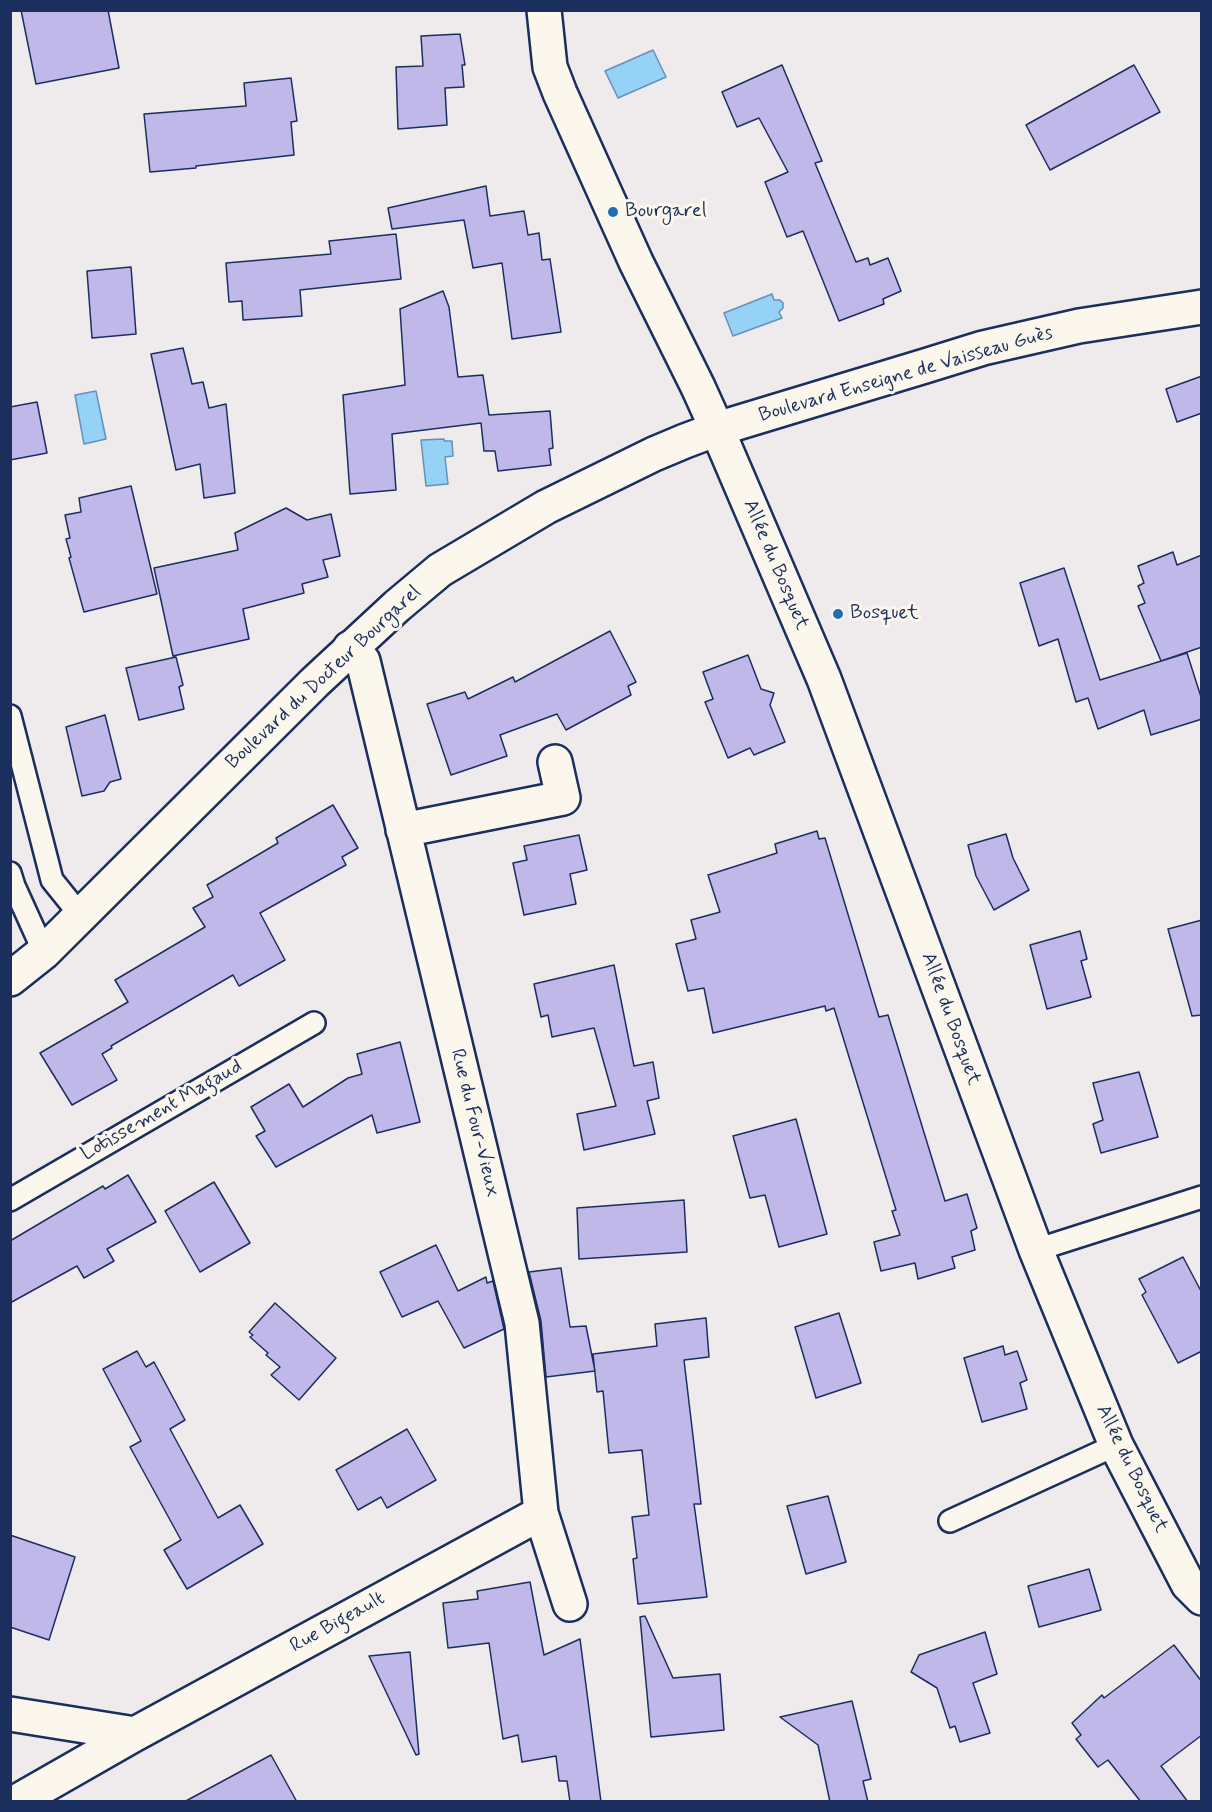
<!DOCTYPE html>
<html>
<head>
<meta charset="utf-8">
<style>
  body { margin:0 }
  #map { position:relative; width:1212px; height:1812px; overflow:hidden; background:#efeaec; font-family:Mynerve,sans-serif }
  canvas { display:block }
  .frame { position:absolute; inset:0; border:12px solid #1b2f5e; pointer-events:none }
</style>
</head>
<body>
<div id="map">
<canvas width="1212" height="1812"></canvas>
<div class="frame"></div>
</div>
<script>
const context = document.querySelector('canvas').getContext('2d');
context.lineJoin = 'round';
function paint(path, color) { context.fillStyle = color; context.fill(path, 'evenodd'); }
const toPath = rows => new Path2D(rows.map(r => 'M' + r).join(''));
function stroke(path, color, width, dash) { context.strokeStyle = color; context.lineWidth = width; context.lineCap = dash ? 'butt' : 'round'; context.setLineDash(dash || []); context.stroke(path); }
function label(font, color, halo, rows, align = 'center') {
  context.font = font + ' Mynerve,sans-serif'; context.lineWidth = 6; context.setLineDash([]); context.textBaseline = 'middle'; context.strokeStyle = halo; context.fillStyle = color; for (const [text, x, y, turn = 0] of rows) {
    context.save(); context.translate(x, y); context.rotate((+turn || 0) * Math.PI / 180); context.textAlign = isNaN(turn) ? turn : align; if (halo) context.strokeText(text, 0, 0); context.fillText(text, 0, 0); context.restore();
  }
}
const water = toPath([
  [653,50,666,77,618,98,605,71,653,50],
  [772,294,774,300,780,300,783,303,783,308,779,312,782,318,733,336,724,313,772,294],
  [96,391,106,439,84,444,75,395,96,391],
  [444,439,444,441,452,441,453,456,445,457,448,484,426,486,421,440,444,439]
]);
const building = toPath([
  [21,10,108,10,119,68,36,84,21,10],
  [460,34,465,65,462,65,464,87,445,88,447,125,398,129,396,67,423,66,421,36,460,34],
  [782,65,822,161,815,163,856,262,868,258,870,265,888,258,901,291,883,299,884,304,839,321,803,231,787,237,765,182,788,172,759,118,737,127,722,92,782,65],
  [1134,65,1160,112,1050,170,1026,125,1134,65],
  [291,78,297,121,291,122,294,155,196,166,196,168,150,172,144,114,246,106,244,83,291,78],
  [486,186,490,216,524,211,528,235,539,233,542,260,550,259,561,332,512,339,502,263,473,268,464,220,392,229,388,208,486,186],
  [396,234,401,279,300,290,302,316,243,320,242,301,229,302,226,263,331,254,329,241,396,234],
  [131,267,136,334,92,338,87,271,131,267],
  [443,291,449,307,458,377,483,375,489,415,550,411,553,448,549,449,551,465,498,471,495,451,484,451,481,423,392,434,396,490,350,494,343,395,405,385,400,309,443,291],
  [183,348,192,384,203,382,209,408,226,404,235,493,204,498,200,464,176,470,151,354,183,348],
  [1202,376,1202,413,1177,422,1166,389,1202,376],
  [37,402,47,453,10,460,10,407,37,402],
  [131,486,157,594,84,612,69,558,71,557,66,539,70,538,65,515,81,512,79,498,131,486],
  [286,508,307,520,331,514,340,556,323,560,328,577,302,584,304,593,243,609,249,639,173,656,154,568,238,550,235,533,286,508],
  [1173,552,1177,565,1202,555,1202,647,1161,661,1138,606,1145,603,1138,586,1144,583,1138,566,1173,552],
  [1064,568,1100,680,1187,653,1202,700,1202,719,1151,735,1144,710,1098,729,1088,698,1076,702,1058,639,1039,646,1020,583,1064,568],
  [610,631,636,682,628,686,631,695,566,730,557,714,500,735,507,756,451,775,427,704,465,692,468,699,513,677,515,682,610,631],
  [748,655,761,689,774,693,770,705,785,742,754,755,750,748,728,758,705,702,713,699,703,672,748,655],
  [176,657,183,685,179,687,184,709,139,720,126,668,176,657],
  [105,715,121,779,110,782,104,791,82,796,66,727,105,715],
  [333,805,358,848,342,857,346,865,260,913,285,960,239,986,233,975,111,1046,112,1048,102,1054,117,1080,72,1105,40,1053,128,1002,115,980,205,927,193,908,213,897,207,885,278,843,276,838,333,805],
  [817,831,819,839,825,838,879,1017,888,1015,945,1201,967,1194,977,1228,971,1231,975,1250,952,1257,955,1268,918,1279,915,1263,881,1271,874,1242,900,1235,892,1211,896,1210,834,1008,826,1011,825,1006,713,1033,704,988,688,991,676,944,696,939,691,920,720,912,708,875,777,853,775,844,817,831],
  [1006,834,1013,858,1029,890,994,910,976,876,968,845,1006,834],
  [579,835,587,870,570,874,576,904,524,915,513,863,527,860,524,846,579,835],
  [1202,920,1202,1015,1192,1016,1168,929,1202,920],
  [1080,931,1087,959,1081,961,1091,997,1047,1009,1030,945,1080,931],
  [614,965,634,1066,653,1062,659,1098,647,1101,655,1134,584,1150,577,1114,616,1106,594,1028,552,1037,548,1015,541,1017,534,984,614,965],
  [400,1042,420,1122,377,1133,372,1115,276,1167,256,1136,265,1131,251,1107,289,1084,303,1107,348,1078,362,1074,357,1054,400,1042],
  [1139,1072,1158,1137,1101,1153,1093,1124,1103,1120,1093,1083,1139,1072],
  [796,1119,827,1234,779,1247,765,1195,750,1198,733,1136,796,1119],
  [128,1175,156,1222,107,1249,114,1261,84,1278,77,1266,10,1303,10,1241,103,1186,105,1189,128,1175],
  [214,1182,250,1243,200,1272,165,1211,214,1182],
  [684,1200,687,1252,579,1259,577,1208,684,1200],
  [436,1245,458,1291,486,1277,487,1283,493,1281,504,1329,464,1348,438,1301,402,1317,380,1272,436,1245],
  [1183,1257,1202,1293,1202,1351,1178,1363,1142,1295,1146,1292,1139,1279,1183,1257],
  [561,1268,570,1327,586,1326,595,1371,546,1377,541,1321,529,1272,561,1268],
  [275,1303,336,1358,299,1400,271,1375,280,1367,266,1355,268,1353,250,1337,253,1335,249,1332,275,1303],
  [839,1313,861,1383,816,1398,795,1327,839,1313],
  [706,1318,709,1357,684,1360,701,1504,694,1504,707,1597,638,1604,633,1559,637,1558,632,1517,649,1515,642,1450,609,1453,603,1391,597,1392,593,1354,657,1346,655,1324,706,1318],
  [1003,1346,1005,1355,1017,1351,1027,1380,1020,1383,1027,1409,982,1422,964,1358,1003,1346],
  [137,1351,146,1367,154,1362,185,1420,170,1429,218,1518,240,1505,263,1544,187,1589,164,1550,181,1540,130,1447,141,1441,103,1369,137,1351],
  [407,1429,436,1480,387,1508,381,1497,358,1510,336,1470,407,1429],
  [828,1496,846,1562,806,1574,787,1506,828,1496],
  [10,1535,75,1557,49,1640,10,1627,10,1535],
  [1089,1569,1101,1610,1039,1627,1028,1586,1089,1569],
  [530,1582,544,1655,580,1639,601,1802,570,1802,567,1781,559,1781,556,1756,522,1762,518,1735,503,1739,489,1643,448,1648,443,1603,478,1599,477,1591,530,1582],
  [645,1616,673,1678,720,1674,724,1730,651,1737,640,1617,645,1616],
  [985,1632,997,1674,973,1683,990,1733,960,1742,955,1726,950,1728,937,1688,911,1672,919,1655,985,1632],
  [1174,1645,1202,1682,1202,1735,1161,1766,1188,1802,1141,1802,1108,1760,1098,1767,1076,1739,1081,1735,1072,1723,1102,1695,1104,1698,1174,1645],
  [410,1652,419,1754,416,1755,369,1656,410,1652],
  [852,1701,871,1779,863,1781,868,1802,830,1802,818,1745,780,1717,852,1701],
  [271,1755,297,1802,184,1802,271,1755]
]);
const lane = toPath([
  [10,716,52,880,81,916],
  [10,873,14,886,44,952],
  [10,1200,314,1023],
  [1036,1250,1202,1197],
  [950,1521,1116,1445]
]);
const street = toPath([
  [717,429,824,679,1036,1250,1116,1445,1188,1584,1202,1598],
  [350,648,363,661,522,1323,541,1513,570,1604],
  [403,830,563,798,555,762],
  [10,1714,135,1734,541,1513],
  [16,1802,135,1734]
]);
const secondary = toPath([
  [544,10,550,67,560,93,636,262,698,387,717,429],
  [10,979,44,952,315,682,397,606,440,570,546,507,654,454,685,441,717,429,925,366,983,348,1079,326,1202,307]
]);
const markers = [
  [613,212,6,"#1f6fb2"],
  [838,614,6,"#1f6fb2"]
];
const poiNames = [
  ["Bourgarel",625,212],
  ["Bosquet",850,614]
];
const streetNames = [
  ["Boulevard Enseigne de Vaisseau Guès",906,375,-16],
  ["Allée du Bosquet",775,565,67],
  ["Boulevard du Docteur Bourgarel",324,678,-43],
  ["Allée du Bosquet",950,1019,70],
  ["Lotissement Magaud",162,1111,-30],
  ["Rue du Four-Vieux",474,1123,76],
  ["Allée du Bosquet",1131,1469,64],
  ["Rue Bigeault",338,1623,-29]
];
paint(water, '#95d2f6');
stroke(water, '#6491b9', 1.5);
paint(building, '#c1b8ea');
stroke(building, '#1b2f5e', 1.5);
stroke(lane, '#1b2f5e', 26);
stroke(street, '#1b2f5e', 38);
stroke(secondary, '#1b2f5e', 38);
stroke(lane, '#fbf7ec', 21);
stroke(street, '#fbf7ec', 33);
stroke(secondary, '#fbf7ec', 33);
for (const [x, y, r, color] of markers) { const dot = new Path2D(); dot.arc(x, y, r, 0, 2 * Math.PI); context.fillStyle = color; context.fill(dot); stroke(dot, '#fbf7ec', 2); }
label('20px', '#1b2f5e', '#fbf7ec', poiNames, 'left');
label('20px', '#1b2f5e', '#fbf7ec', streetNames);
</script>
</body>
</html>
